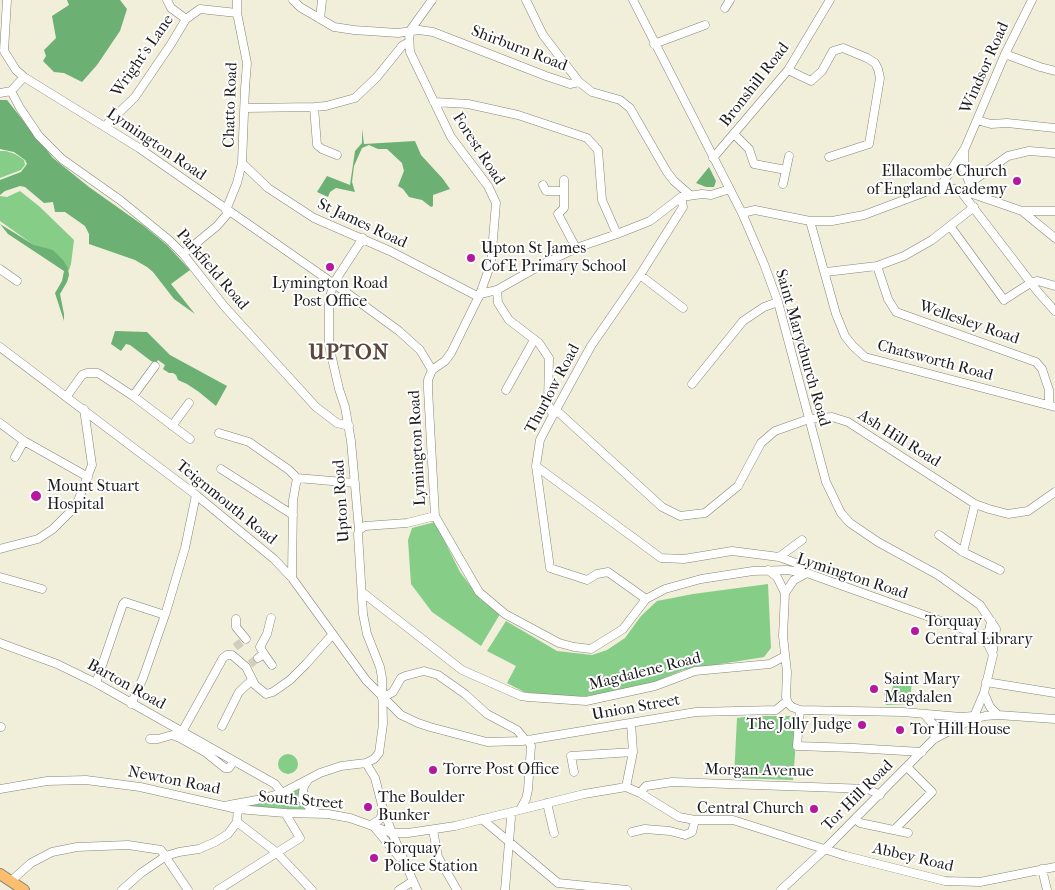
<!DOCTYPE html>
<html>
<head>
<meta charset="utf-8">
<style>
  body { margin:0 }
  canvas { display:block; background:#f1eeda }
</style>
</head>
<body>
<canvas width="1055" height="890"></canvas>
<script>
const context = document.querySelector('canvas').getContext('2d');
context.lineJoin = 'round';
function paint(path, color) { context.fillStyle = color; context.fill(path, 'evenodd'); }
const toPath = rows => new Path2D(rows.map(r => 'M' + r).join(''));
function stroke(path, color, width, dash) { context.strokeStyle = color; context.lineWidth = width; context.lineCap = dash ? 'butt' : 'round'; context.setLineDash(dash || []); context.stroke(path); }
function label(font, color, halo, rows, align = 'center') {
  context.font = font + ' "IM FELL French Canon",serif'; context.lineWidth = 4; context.setLineDash([]); context.textBaseline = 'middle'; context.strokeStyle = halo; context.fillStyle = color; for (const [text, x, y, turn = 0] of rows) {
    context.save(); context.translate(x, y); context.rotate((+turn || 0) * Math.PI / 180); context.textAlign = isNaN(turn) ? turn : align; if (halo) context.strokeText(text, 0, 0); context.fillText(text, 0, 0); context.restore();
  }
}
const green = toPath([
  [0,151,6,151,15,154,24,160,25,165,21,170,0,178],
  [20,191,40,207,74,240,71,264,69,270,0,221,0,196,7,197],
  [435,522,460,572,480,599,500,614,481,646,432,612,411,584,408,540,412,528],
  [768,584,771,648,764,657,683,670,642,687,587,696,556,696,524,692,507,683,516,666,487,651,506,621,557,651,592,655,607,650,625,638,641,616,657,601,693,594],
  [889,678,912,679,910,704,886,705,884,693,891,692,893,686],
  [752,716,796,716,797,728,793,780,734,778,737,718],
  '278 764a10 10 0 1 1 20 0a10 10 0 1 1-20 0Z',
  [309,778,301,796,316,812,237,809]
]);
const forest = toPath([
  [67,0,120,0,127,9,120,31,97,65,82,82,64,73,54,72,43,61,46,56,44,50,56,38,52,16,69,5],
  [0,100,7,100,53,158,89,187,144,226,167,245,190,270,171,284,195,314,174,299,153,272,147,267,135,260,89,244,89,234,85,226,65,212,55,212,53,202,44,203,25,187,20,186,5,191,0,195,0,180,21,172,27,164,25,160,14,152,0,149],
  [362,129,364,144,415,141,421,155,443,179,450,189,433,195,433,206,431,207,422,200,409,197,403,189,398,186,404,171,402,163,387,149,378,149,369,145,362,148,354,166,352,182,355,192,336,188,330,192,328,197,317,192,327,176,350,185,355,151,362,143],
  [709,167,716,181,714,187,706,187,696,183],
  [0,224,34,245,53,250,63,260,68,268,69,275,67,282,60,294,64,314,64,321,55,293,62,281,64,271,8,234],
  [115,331,147,332,170,355,227,386,216,406,199,392,187,384,178,380,176,375,173,373,169,373,163,369,165,365,158,360,156,363,151,361,130,345,126,344,121,351,111,344]
]);
const minorTunnel = toPath([
  [235,647,246,639],
  [250,664,258,658]
]);
const minor = toPath([
  [7,0,4,51,16,70,24,77,139,148,347,293,399,331,420,350,432,370],
  [167,0,171,8,186,19],
  [293,0,300,7,334,27,354,30,398,33,419,30,433,32,546,76,570,84,579,82,592,92,620,100,630,108,667,172,674,181,690,195],
  [432,0,409,32,410,52,451,137,488,186,496,203,491,263,480,294],
  [526,0,543,35,579,82],
  [633,0,742,213,764,264,778,302,826,482,841,513,850,523,878,542,938,575,980,605,996,629,993,650],
  [725,8,730,0],
  [320,19,322,0],
  [654,44,705,25],
  [1005,54,1040,67,1055,71],
  [788,70,811,81,822,71,833,51,843,48,867,58,875,63,878,69,880,78,869,144,829,157],
  [11,91,20,108,39,136,62,159,120,200,169,240,183,254,224,306,316,407,337,423,349,426],
  [0,93,11,91,24,77],
  [434,102,468,104,518,115,587,138,598,150,602,200,617,234],
  [314,107,317,145,322,149,337,155],
  [245,108,314,107,326,106,355,98,377,77,402,46,409,42],
  [977,120,991,124,1007,123,1055,128],
  [105,126,135,97,171,44,186,19,200,9,237,13],
  [734,134,749,149,754,164,786,170,789,156],
  [964,150,964,169,971,187],
  [713,158,788,70,830,0],
  [242,163,268,188,314,218,390,251,479,297],
  [564,180,564,208,558,214,576,248],
  [970,183,1008,156,1029,151,1055,153],
  [783,184,786,170],
  [543,185,546,191,564,191],
  [939,189,965,148,1005,54,1032,0],
  [959,189,1038,292,1055,311],
  [226,210,237,183,242,163,245,88,247,63,237,13,237,0],
  [1022,211,1055,211],
  [742,213,755,210,810,221,832,221,864,215,928,191,939,189,954,189,964,191,1022,211,1055,238],
  [810,221,836,314,845,336,853,346,865,357,1055,407],
  [950,226,1004,300],
  [183,254,217,226,229,212],
  [877,266,888,299,896,312,1036,362,1042,369,1049,390,1049,405],
  [0,269,17,281],
  [826,272,877,266,904,256,932,240,974,207],
  [640,275,683,308],
  [497,290,498,303,509,320,539,343,549,358,548,404,553,415],
  [1004,300,1032,282,1038,281,1055,286],
  [0,347,196,495,274,559,292,578,366,680,401,715,418,723,430,727,487,742,522,741,696,712,776,710,787,701],
  [432,370,428,380,428,389,435,516,479,592,505,614,559,643,574,647,591,649,623,629,646,599,665,589,701,579,753,571,787,570,807,573,963,629,974,634,988,644,993,655,984,693,975,714,973,716,961,717,903,712,800,710,792,707,788,703,786,697,787,672,783,636,785,593,777,577,768,570],
  [432,370,445,361,451,353,480,294,497,290,541,265,579,247,617,234,650,221,681,197,702,194,711,195,730,189],
  [692,384,743,321,764,307,778,302],
  [506,390,534,340],
  [67,396,82,375,87,373,98,373,133,396,190,439],
  [133,396,155,366],
  [556,410,662,507,680,516,705,513,738,486,761,443,775,431,809,419,832,417,848,422,975,504,989,509,1008,514,1028,511,1055,492],
  [0,423,24,441,88,477],
  [172,426,189,403],
  [219,433,249,442,289,470,297,478,293,500,292,578],
  [15,457,24,441],
  [536,466,661,558,684,559,732,551,779,557,796,563,805,572],
  [221,469,293,515],
  [297,478,355,483],
  [359,530,365,526,407,523,435,516],
  [939,535,963,552,1000,570],
  [0,549,38,539,53,529,76,506,92,465,84,409],
  [963,552,975,504],
  [779,557,802,540],
  [0,577,42,589],
  [362,592,462,670,521,696,528,697,586,701,655,686,695,671,770,664,785,656],
  [785,593,794,580,807,573],
  [646,599,608,572,597,574,587,580,550,568,536,466,540,440,553,415,591,346,640,275,683,207,681,197],
  [166,612,185,548,196,495],
  [236,619,236,627,246,639],
  [980,638,989,631,991,621],
  [0,643,57,664,96,683,275,784,282,793],
  [264,654,272,665],
  [258,658,264,654,260,647,267,634,271,618],
  [986,682,1055,693],
  [96,683,123,604,125,602,165,615,143,678,131,704],
  [984,693,990,707,998,715,1055,719],
  [382,698,393,692,401,678,405,676,424,671,438,675,465,694,487,714,517,730,523,737,522,741],
  [800,710,797,746,854,748,922,752],
  [924,714,933,724,935,730,934,739],
  [968,721,985,716,998,715],
  [222,726,239,692,252,680],
  [0,727,1,727],
  [182,732,223,658,227,655,232,655,246,667,255,685,266,694,273,692,290,680,306,664,332,635],
  [150,739,158,739,172,735,180,738,205,752,225,768,229,768,234,761],
  [366,763,375,778,382,805,392,833,417,890],
  [574,772,571,756,633,752],
  [308,780,304,786,302,799,308,806,316,812],
  [626,787,633,752,631,723],
  [0,789,47,781,86,780,140,787,237,809,285,813,328,814,350,818,392,833,408,833,455,826,584,794,626,787,640,793,679,817,695,820,733,820,846,856,945,881,980,882,1055,867],
  [640,793,646,786,672,782,868,789,880,795],
  [547,803,554,833],
  [229,805,257,800,282,793,320,773,341,766,366,763,374,759,379,753,383,724,382,678,380,667,367,634,363,614,358,534,359,530,351,441,345,407,339,389,329,345,329,303,333,284,363,238],
  [521,808,526,799,528,790,531,746,528,740],
  [482,819,558,883,627,890],
  [855,819,860,823,908,833],
  [237,822,276,852,312,890],
  [371,825,379,820,382,815,382,807],
  [375,828,399,857],
  [433,830,438,857,457,890],
  [894,830,932,792,907,767],
  [632,832,645,829,670,831,685,835,692,832,695,820],
  [1042,869,1047,890],
  [11,881,31,863,52,852,77,847,128,845,161,850,188,890],
  [122,890,141,873,166,856,179,852,199,849,215,842,228,834,237,822,238,805],
  [218,890,300,838,285,813],
  [399,890,413,881],
  [505,890,511,818],
  [781,890,824,850,934,739,969,721,973,716]
]);
const major = toPath([
  [0,874,24,890]
]);
const markers = [
  [1017,181,5,"#b5179e"],
  [471,258,5,"#b5179e"],
  [330,267,5,"#b5179e"],
  [36,496,6,"#b5179e"],
  [915,631,5,"#b5179e"],
  [874,689,5,"#b5179e"],
  [862,725,5,"#b5179e"],
  [900,730,5,"#b5179e"],
  [433,770,5,"#b5179e"],
  [368,807,5,"#b5179e"],
  [814,809,5,"#b5179e"],
  [374,858,5,"#b5179e"]
];
const streetNames = [
  ["Shirburn Road",519,49,21],
  ["Wright's Lane",143,56,-55],
  ["Windsor Road",985,68,-66],
  ["Bronshill Road",755,85,-52],
  ["Chatto Road",231,105,-88],
  ["Lymington Road",156,145,34],
  ["Forest Road",478,149,57],
  ["St James Road",362,224,25],
  ["Parkfield Road",212,270,49],
  ["Wellesley Road",969,323,19],
  ["Saint Marychurch Road",802,348,74],
  ["Chatsworth Road",935,361,15],
  ["Thurlow Road",553,389,-62],
  ["Ash Hill Road",899,439,32],
  ["Lymington Road",418,448,-93],
  ["Upton Road",342,501,-94],
  ["Teignmouth Road",226,503,39],
  ["Lymington Road",852,577,18],
  ["Magdalene Road",645,672,-14],
  ["Barton Road",126,685,29],
  ["Union Street",636,708,-10],
  ["Morgan Avenue",759,771,1],
  ["Newton Road",174,781,11],
  ["Tor Hill Road",858,796,-45],
  ["South Street",301,801,5],
  ["Abbey Road",913,858,13]
];
const poiNames = [
  ["Ellacombe Church",1007,172,"right"],
  ["of England Academy",1007,190,"right"],
  ["Upton St James",481,249],
  ["CofE Primary School",481,267],
  ["Lymington Road",330,284,"center"],
  ["Post Office",330,302,"center"],
  ["Mount Stuart",47,487],
  ["Hospital",47,505],
  ["Torquay",925,622],
  ["Central Library",925,640],
  ["Saint Mary",884,680],
  ["Magdalen",884,698],
  ["The Jolly Judge",852,725,"right"],
  ["Tor Hill House",910,730],
  ["Torre Post Office",443,770],
  ["The Boulder",378,798],
  ["Bunker",378,816],
  ["Central Church",804,809,"right"],
  ["Torquay",384,849],
  ["Police Station",384,867]
];
const districtNames = [
  ["UPTON",349,354]
];
paint(green, '#86cd88');
paint(forest, '#6cb074');
stroke(minorTunnel, '#d1cebe', 8, [8, 4]);
stroke(minor, '#86857b', 9);
stroke(major, '#86857b', 12);
stroke(minor, '#fff', 8);
stroke(major, '#fabe6e', 10);
for (const [x, y, r, color] of markers) { const dot = new Path2D(); dot.arc(x, y, r, 0, 2 * Math.PI); context.fillStyle = color; context.fill(dot); stroke(dot, '#fff', 2); }
label('16px', '#1c1c1c', '#fff', streetNames);
label('16px', '#1c1c1c', '#fff', poiNames, 'left');
context.letterSpacing = '1px';
label('bold 21px', '#5c473d', '#fff', districtNames);
context.letterSpacing = '0px';
</script>
</body>
</html>
